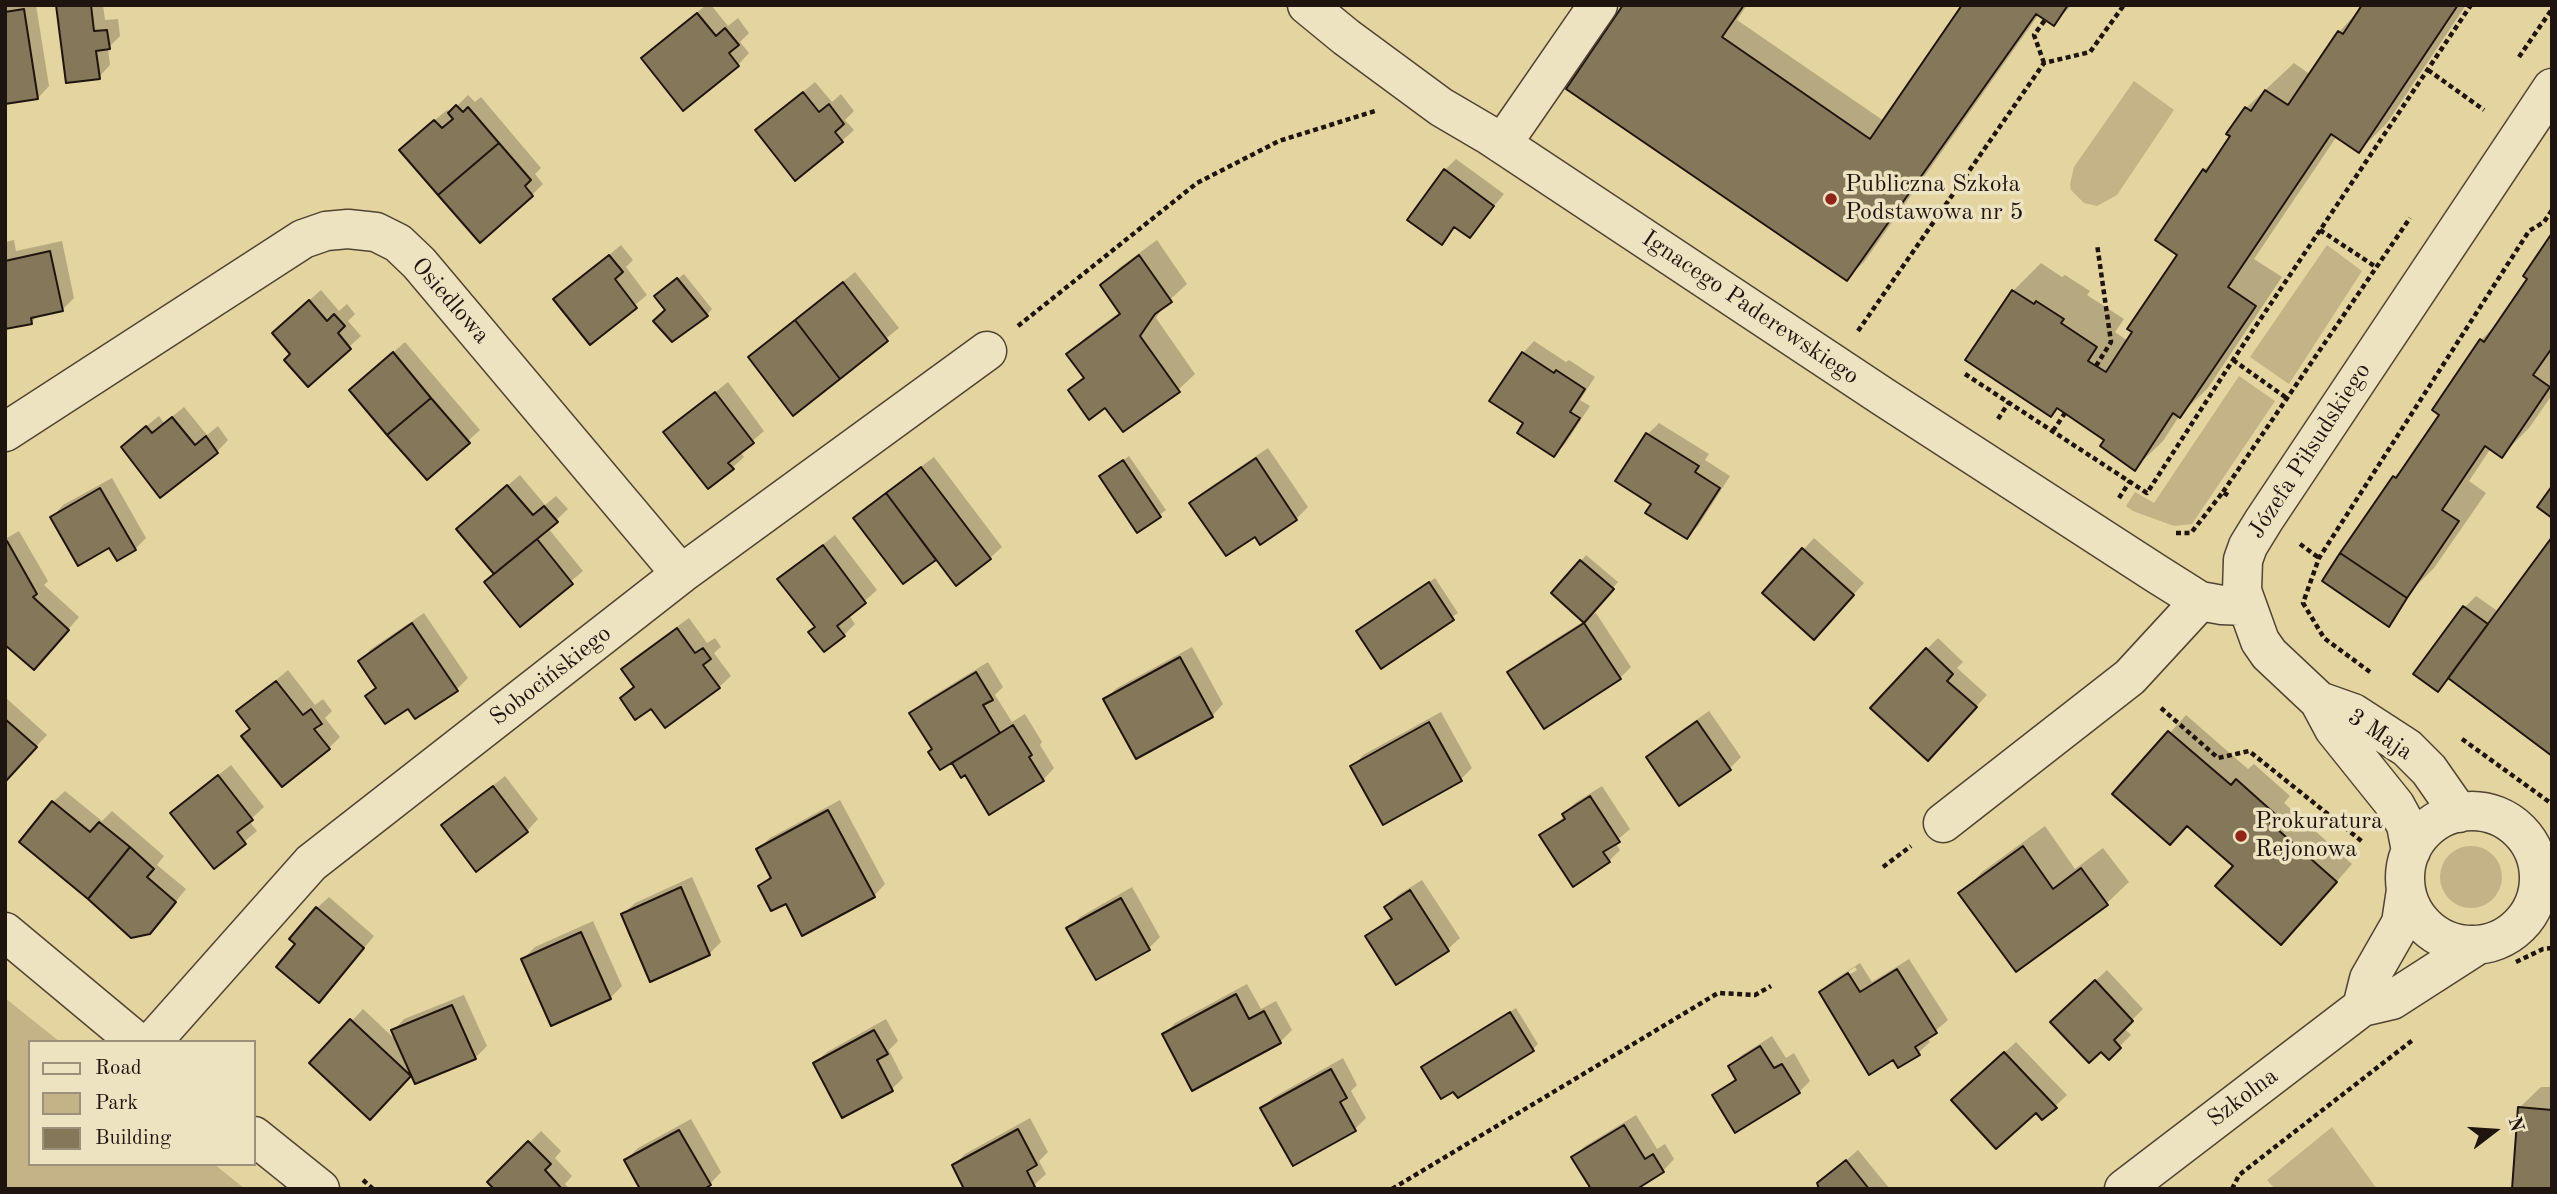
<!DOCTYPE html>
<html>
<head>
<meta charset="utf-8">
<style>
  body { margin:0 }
  #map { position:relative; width:2557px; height:1194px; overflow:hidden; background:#e4d4a0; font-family:"Old Standard TT",serif }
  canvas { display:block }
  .frame { position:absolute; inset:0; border:7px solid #1f140e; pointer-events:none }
  .legend { position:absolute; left:28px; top:1040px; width:228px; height:126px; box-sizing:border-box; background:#ede3c1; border:2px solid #9b9079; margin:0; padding:9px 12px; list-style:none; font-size:21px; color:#1f140e }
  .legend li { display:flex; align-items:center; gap:14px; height:35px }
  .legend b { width:35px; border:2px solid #9b9079 }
  .north { position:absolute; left:2459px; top:1096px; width:70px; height:70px; -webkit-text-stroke:5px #ede3c1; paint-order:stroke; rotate:73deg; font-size:19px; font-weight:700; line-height:28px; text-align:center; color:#1f140e }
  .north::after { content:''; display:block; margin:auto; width:24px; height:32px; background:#1f140e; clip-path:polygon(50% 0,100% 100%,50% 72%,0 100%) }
</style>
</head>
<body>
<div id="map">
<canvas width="2557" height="1194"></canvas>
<div class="frame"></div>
<ul class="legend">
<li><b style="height:9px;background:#ede3c1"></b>Road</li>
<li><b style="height:19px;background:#c3b387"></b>Park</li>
<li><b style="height:19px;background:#85785a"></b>Building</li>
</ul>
<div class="north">N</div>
</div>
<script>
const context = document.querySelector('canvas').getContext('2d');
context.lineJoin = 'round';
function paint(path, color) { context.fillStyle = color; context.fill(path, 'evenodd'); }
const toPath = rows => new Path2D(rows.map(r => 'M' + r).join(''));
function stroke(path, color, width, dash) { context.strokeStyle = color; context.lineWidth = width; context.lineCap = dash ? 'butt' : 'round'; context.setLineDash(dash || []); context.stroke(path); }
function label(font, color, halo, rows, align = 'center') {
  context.font = font + ' "Old Standard TT",serif'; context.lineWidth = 7; context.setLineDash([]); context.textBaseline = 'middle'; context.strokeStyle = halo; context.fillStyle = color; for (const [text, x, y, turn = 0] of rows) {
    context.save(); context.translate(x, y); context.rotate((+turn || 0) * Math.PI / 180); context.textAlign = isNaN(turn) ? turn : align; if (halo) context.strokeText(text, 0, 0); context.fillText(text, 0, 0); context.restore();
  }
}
const green = toPath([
  [2134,81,2174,110,2117,195,2097,206,2084,203,2071,190,2070,184,2074,167],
  [2327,245,2362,271,2289,384,2250,357],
  [2239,376,2275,401,2192,524,2174,526,2133,511,2126,506,2135,492,2154,503],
  '2440 877a31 31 0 1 1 62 0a31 31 0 1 1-62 0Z',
  [5,998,60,1042,30,1042,30,1164,214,1164,245,1189,5,1189],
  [2332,1127,2377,1189,2275,1189,2267,1180]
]);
const shadow = toPath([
  [5,5,36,5,49,86,38,98,5,103],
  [58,5,103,5,105,20,118,19,120,36,108,48,110,65,99,77],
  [706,5,711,5,728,26,738,18,749,33,740,42,749,53,738,65,643,58],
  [1625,5,1747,5,1737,20,1884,121,1964,5,2072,5,2054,23,2039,14,1864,262,1847,278],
  [2364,5,2466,5,2387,123,2359,151,2337,136,2254,259,2282,277,2208,388,2180,415,2163,441,2135,468,2107,439,2059,407,2050,415,2013,291,2041,263,2062,277,2065,275,2090,291,2087,295,2124,319,2115,332,2128,341,2179,255,2204,170,2219,155,2246,108,2294,63,2311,75,2339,32],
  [815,82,832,102,841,94,854,111,845,120,854,130,842,141,757,130],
  [468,95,475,102,481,97,541,168,535,174,543,184,532,195,413,138,447,110,450,113],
  [1456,159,1504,194,1470,236,1456,226,1442,242,1445,170],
  [2552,236,2552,395,2529,428,2502,455,2491,448,2469,481,2486,493,2434,568,2412,590,2389,624,2394,477,2410,461,2442,415,2481,340,2499,322,2529,278],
  [14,240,16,251,62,241,74,298,62,310,39,314,32,322,5,328,5,242],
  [1157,240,1187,284,1164,305,1156,318,1195,374,1178,390,1106,406,1070,391,1084,376,1068,355,1085,338,1121,311,1102,285,1119,268],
  [621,245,633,260,626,267,647,295,591,342,556,299],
  [855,272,899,328,794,413,750,357],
  [684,274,712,309,707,315,667,310,662,291],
  [321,290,339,311,347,304,355,314,348,321,361,336,308,384,292,354,285,322],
  [1534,341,1566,362,1569,360,1595,377,1580,400,1590,406,1565,444,1554,455,1525,422,1523,353],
  [405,342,480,430,427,478,363,379],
  [728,382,764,431,740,452,744,457,732,468,666,432],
  [184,407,207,435,218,426,228,440,217,452,135,435,159,416,164,423],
  [1659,423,1709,454,1705,460,1730,476,1698,526,1686,537,1654,503,1648,434],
  [1268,448,1308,507,1296,519,1261,543,1255,535,1191,503,1203,492],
  [1129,456,1166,510,1138,531,1107,471],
  [934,457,1002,547,990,558,937,557,903,582,855,518,867,507],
  [520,475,545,505,556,496,568,509,548,528,583,571,520,624,469,518],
  [112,478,146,538,135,549,110,546,52,517,63,505],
  [19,531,48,581,44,585,79,617,45,656,5,643,5,539],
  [835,535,877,590,849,615,855,624,844,635,816,627,780,579],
  [1814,538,1864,583,1825,626,1803,550],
  [1586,555,1618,582,1588,617,1596,613,1631,667,1620,678,1509,672,1521,661,1584,621,1581,561],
  [1435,578,1458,613,1382,666,1358,631],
  [2476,596,2499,612,2450,678,2438,690,2416,674,2465,607],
  [424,613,468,678,457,689,415,717,408,707,368,696,377,686,360,661,371,649],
  [689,618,707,643,715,638,721,647,714,653,731,676,719,687,666,726,651,707,622,698,635,686,623,669,635,657],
  [1938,638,1963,662,1957,668,1987,695,1939,747,1927,649],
  [1192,647,1223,704,1212,716,1105,699,1117,688],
  [988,662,1003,687,995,695,1012,722,1025,714,1042,742,1040,745,1054,768,1043,780,965,773,962,775,953,760,934,749,912,713,923,702],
  [288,670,315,705,323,699,332,711,325,718,340,737,329,748,251,728,238,712],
  [5,697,47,735,5,780],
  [1709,711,1741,757,1730,768,1680,804,1648,758,1659,746],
  [1441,712,1472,768,1461,779,1352,767,1363,755],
  [2186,715,2248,769,2254,764,2290,796,2284,803,2352,864,2298,926,2188,825,2170,843,2115,794],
  [231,765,264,807,249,821,257,831,214,867,184,802],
  [505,776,538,819,527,831,443,825],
  [1602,786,1630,829,1615,842,1620,850,1609,861,1541,835,1565,816,1564,814,1575,803],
  [65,791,102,821,112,811,164,856,157,865,186,889,161,920,53,802],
  [840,800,885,884,874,896,786,902,760,886,771,875,758,849,770,838],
  [2045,826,2075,869,2103,848,2129,882,2107,903,2016,970,1960,894,1982,872],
  [692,877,721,942,709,954,623,914,635,903],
  [1422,880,1460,938,1448,949,1397,983,1367,936,1392,916,1386,907,1398,895],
  [1132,887,1160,937,1149,948,1069,929,1080,917],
  [329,897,374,936,330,989,298,944,317,908],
  [593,921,622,986,610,998,523,959,535,947],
  [1909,959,1948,1020,1927,1038,1930,1042,1918,1053,1894,1058,1821,992,1832,981,1860,963,1872,982],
  [1855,967,1857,970,1832,986,1832,982],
  [2107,970,2143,1009,2124,1028,2131,1035,2109,1057,2064,1010],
  [1247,984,1261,1009,1276,1001,1292,1030,1280,1042,1164,1035,1175,1023],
  [464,995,487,1046,475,1058,416,1082,412,1073,381,1106,312,1063,363,1009,397,1041,393,1031,404,1019],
  [1516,1008,1538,1044,1533,1049,1458,1096,1424,1067],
  [886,1019,898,1041,889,1050,903,1078,892,1089,815,1063,827,1052],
  [1772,1036,1786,1058,1794,1053,1810,1081,1799,1092,1714,1095,1737,1077,1730,1066,1742,1055],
  [2016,1042,2067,1095,2043,1118,2036,1110,1965,1089],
  [1343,1058,1357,1085,1351,1091,1366,1118,1355,1129,1262,1108,1274,1097],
  [2541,1087,2552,1087,2552,1189,2519,1108],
  [1636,1115,1657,1149,1665,1144,1674,1159,1663,1171,1574,1157,1585,1146],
  [1030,1118,1048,1152,1039,1161,1046,1174,1034,1185,1027,1189,954,1165,965,1154],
  [691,1119,721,1172,710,1184,626,1160,638,1148],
  [541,1131,561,1151,555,1158,572,1176,565,1184,570,1189,496,1189,490,1182],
  [1858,1150,1890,1189,1820,1189,1819,1184]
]);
const building = toPath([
  [56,5,91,5,94,31,107,30,110,49,96,51,100,79,66,83,56,5],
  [1623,5,1744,5,1722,37,1870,139,1962,5,2068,5,2054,26,2036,14,1847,281,1566,89,1623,5],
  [2362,5,2458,5,2359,153,2331,134,2228,287,2256,306,2180,418,2173,413,2135,471,2100,446,2104,440,2057,408,2051,417,1965,360,2012,290,2034,304,2036,301,2064,319,2061,323,2097,347,2088,361,2106,372,2132,332,2127,329,2177,255,2155,240,2203,169,2206,172,2230,136,2226,134,2245,107,2251,111,2265,90,2288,105,2338,31,2343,34,2362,5],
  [24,9,38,99,5,104,5,12,24,9],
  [697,13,716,36,725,28,739,45,729,53,739,66,683,111,641,58,697,13],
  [803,92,819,112,829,104,844,124,835,132,843,142,795,181,755,130,803,92],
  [456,105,463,112,468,107,499,143,438,195,399,150,434,120,442,128,453,119,448,113,456,105],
  [499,143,531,180,525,186,533,196,480,243,438,195,499,143],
  [1444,169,1494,206,1470,238,1454,227,1442,245,1407,220,1444,169],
  [2552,233,2552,348,2533,375,2550,387,2502,458,2485,446,2442,510,2459,521,2407,598,2340,553,2393,476,2396,478,2439,415,2432,410,2480,339,2484,342,2527,279,2523,276,2552,233],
  [50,251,63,311,31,318,32,324,5,329,5,261,50,251],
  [609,255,623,272,615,279,637,308,590,345,553,299,609,255],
  [1139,255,1172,302,1155,314,1140,336,1180,392,1123,432,1105,408,1089,420,1068,390,1084,378,1066,354,1120,314,1100,285,1139,255],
  [677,278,708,316,672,342,653,321,665,310,654,296,677,278],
  [843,282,888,341,840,379,795,320,843,282],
  [309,300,327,321,334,314,345,326,338,333,351,349,308,387,284,360,290,354,272,333,309,300],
  [795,320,840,379,793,416,748,357,795,320],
  [393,352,431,398,387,435,349,390,393,352],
  [1522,352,1554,373,1556,370,1585,389,1570,412,1580,418,1554,457,1517,433,1523,423,1489,401,1522,352],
  [715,392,754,443,728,463,734,469,708,489,663,432,715,392],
  [431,398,470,443,427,480,387,435,431,398],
  [172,417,195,445,206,436,218,453,160,498,121,447,146,426,152,433,172,417],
  [1646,433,1699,466,1695,472,1720,488,1687,539,1645,513,1651,504,1615,481,1646,433],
  [1256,458,1297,520,1260,545,1255,537,1226,556,1189,503,1256,458],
  [1123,460,1161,517,1137,533,1099,476,1123,460],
  [921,467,991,559,956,586,886,493,921,467],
  [507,485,533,515,544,506,558,522,494,574,456,529,507,485],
  [2552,486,2552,518,2537,507,2552,486],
  [100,488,136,550,117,561,109,548,78,566,50,517,100,488],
  [886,493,936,560,903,584,853,518,886,493],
  [2552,537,2552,756,2448,678,2552,537],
  [537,539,573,584,520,627,484,582,537,539],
  [7,541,37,594,33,597,69,630,34,670,5,645,5,542,7,541],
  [823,545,866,603,837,626,845,636,824,652,808,632,815,627,777,579,823,545],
  [1802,548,1854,595,1814,640,1762,593,1802,548],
  [2340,553,2407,598,2389,627,2322,581,2340,553],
  [1580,560,1614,589,1584,623,1551,593,1580,560],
  [1429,582,1454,620,1381,669,1356,631,1429,582],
  [2463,606,2488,624,2438,692,2413,674,2463,606],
  [412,623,458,691,415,719,408,709,385,724,365,696,376,688,358,661,412,623],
  [1584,623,1621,679,1544,729,1507,672,1584,623],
  [677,628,695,653,703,648,711,659,703,665,720,688,665,728,651,709,635,720,620,698,634,687,621,669,677,628],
  [1926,648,1953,674,1947,681,1977,707,1928,761,1870,708,1926,648],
  [1180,657,1213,717,1136,759,1103,699,1180,657],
  [976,672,993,700,983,705,1000,733,940,770,928,752,932,749,909,713,976,672],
  [276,681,303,715,311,709,322,724,314,729,330,749,282,787,241,736,250,729,236,711,276,681],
  [5,719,37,747,5,782,5,719],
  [1697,721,1731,770,1679,806,1646,757,1697,721],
  [1429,722,1462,781,1383,825,1350,766,1429,722],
  [1013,725,1032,755,1029,757,1044,781,989,815,965,775,961,778,952,763,1013,725],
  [2168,731,2231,785,2236,779,2275,814,2268,821,2337,882,2281,945,2215,886,2233,866,2187,826,2170,845,2112,794,2168,731],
  [218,775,253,820,237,832,246,844,214,869,170,813,218,775],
  [493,786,528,832,476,872,441,825,493,786],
  [1590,796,1620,842,1603,852,1610,862,1573,887,1539,835,1565,819,1562,814,1590,796],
  [52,801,90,832,99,822,130,847,88,899,19,842,52,801],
  [828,810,875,897,802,936,786,904,771,911,758,886,771,878,756,849,828,810],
  [2023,846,2053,889,2081,868,2108,905,2016,972,1958,893,2023,846],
  [130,847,154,869,147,877,176,902,150,934,131,938,88,899,130,847],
  [681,887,710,955,650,982,621,914,681,887],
  [1410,890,1449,951,1396,985,1365,936,1392,919,1384,907,1410,890],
  [1121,898,1150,950,1096,980,1066,928,1121,898],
  [316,907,364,948,319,1003,276,967,295,944,289,939,316,907],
  [581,932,611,999,551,1026,521,959,581,932],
  [1897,969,1937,1033,1915,1047,1920,1055,1898,1068,1893,1060,1869,1075,1819,992,1848,973,1860,992,1897,969],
  [2095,980,2133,1021,2114,1040,2121,1048,2109,1060,2101,1052,2089,1063,2050,1022,2095,980],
  [1236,994,1249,1019,1264,1011,1281,1043,1192,1091,1162,1034,1236,994],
  [452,1005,476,1059,415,1084,391,1030,452,1005],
  [1510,1012,1534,1051,1458,1098,1453,1092,1441,1099,1421,1067,1510,1012],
  [350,1019,411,1076,370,1120,309,1063,350,1019],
  [874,1030,888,1054,877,1060,893,1091,842,1118,813,1063,874,1030],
  [1760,1046,1774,1068,1782,1064,1800,1093,1735,1133,1712,1095,1736,1080,1728,1066,1760,1046],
  [2004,1052,2057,1108,2042,1120,2036,1113,1996,1149,1951,1100,2004,1052],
  [1331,1069,1347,1098,1340,1102,1356,1131,1293,1166,1260,1108,1331,1069],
  [2518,1107,2552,1110,2552,1189,2512,1189,2518,1107],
  [1624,1125,1645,1159,1653,1154,1664,1172,1637,1189,1591,1189,1571,1157,1624,1125],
  [1018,1129,1037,1165,1027,1171,1035,1187,1031,1189,964,1189,952,1165,1018,1129],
  [679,1130,711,1185,704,1189,640,1189,624,1160,679,1130],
  [528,1141,551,1164,545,1170,562,1189,494,1189,487,1182,528,1141],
  [1846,1160,1869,1189,1819,1189,1817,1183,1846,1160]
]);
const path = toPath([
  [2519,57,2552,9],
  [2044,63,2034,35,2045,20],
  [2428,70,2484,110],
  [2320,230,2376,267],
  [1018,326,1197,183,1279,141,1375,111],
  [1858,331,2044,63,2090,52,2124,5],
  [2233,360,2288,399],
  [2096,366,2111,342,2097,244],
  [1965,374,2147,493,2233,360,2471,5],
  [1998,419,2009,402],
  [2053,431,2065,413],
  [2223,492,2410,218],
  [2119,498,2130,481],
  [2176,533,2191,533,2223,492,2229,496],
  [2300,544,2319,558],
  [2370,672,2324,638,2303,603,2319,558,2529,231,2544,222,2552,210],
  [2161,708,2218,758,2249,751,2364,843],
  [2462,739,2552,804],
  [1883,867,1911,846],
  [2516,962,2543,949,2552,948],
  [363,1180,373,1189],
  [1392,1189,1718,993,1755,995,1771,986],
  [2232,1189,2239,1175,2414,1039]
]);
const minor = toPath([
  [1307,5,1346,37,1441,107,1487,134,1882,396,2157,574,2200,601,2222,605,2246,606],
  [1502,144,1598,5],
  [5,432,303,239,326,231,348,229,376,232,398,243,419,263,681,574],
  [2319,701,2353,713,2407,748,2429,770,2459,813],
  '2405 878a67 67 0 1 1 134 0a67 67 0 1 1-134 0Z',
  [1943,823,2130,677,2200,601],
  [2411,851,2406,825,2395,805,2334,729,2319,701,2269,654,2260,641,2242,591,2243,560,2248,546,2264,520,2552,88],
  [5,932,137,1042],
  [2362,1007,2369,979,2401,923,2406,890],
  [152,1042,311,863,681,574,987,351],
  [254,1136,320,1189],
  [2124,1189,2362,1007,2392,1000,2476,946]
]);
const markers = [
  [1831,199,7,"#8f2418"],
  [2241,836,7,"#8f2418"]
];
const poiNames = [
  ["Publiczna Szkoła",1845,185],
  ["Podstawowa nr 5",1845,213],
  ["Prokuratura",2255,822],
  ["Rejonowa",2255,850]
];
const streetNames = [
  ["Osiedlowa",450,301,49],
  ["Ignacego Paderewskiego",1750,308,34],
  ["Józefa Piłsudskiego",2310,451,-57],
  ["Sobocińskiego",551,676,-38],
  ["3 Maja",2380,735,34],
  ["Szkolna",2243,1098,-37]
];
paint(green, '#c3b387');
paint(shadow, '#0003');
paint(building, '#85785a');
stroke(building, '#1f140e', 2);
stroke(minor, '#504432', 41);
stroke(path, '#1f140e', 4.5, [5, 3.5]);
stroke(minor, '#ede3c1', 38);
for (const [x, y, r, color] of markers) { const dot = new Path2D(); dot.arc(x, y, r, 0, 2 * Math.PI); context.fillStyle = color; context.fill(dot); stroke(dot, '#ede3c1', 2.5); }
label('24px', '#1f140e', '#ede3c1', poiNames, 'left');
label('24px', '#1f140e', '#ede3c1', streetNames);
</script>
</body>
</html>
